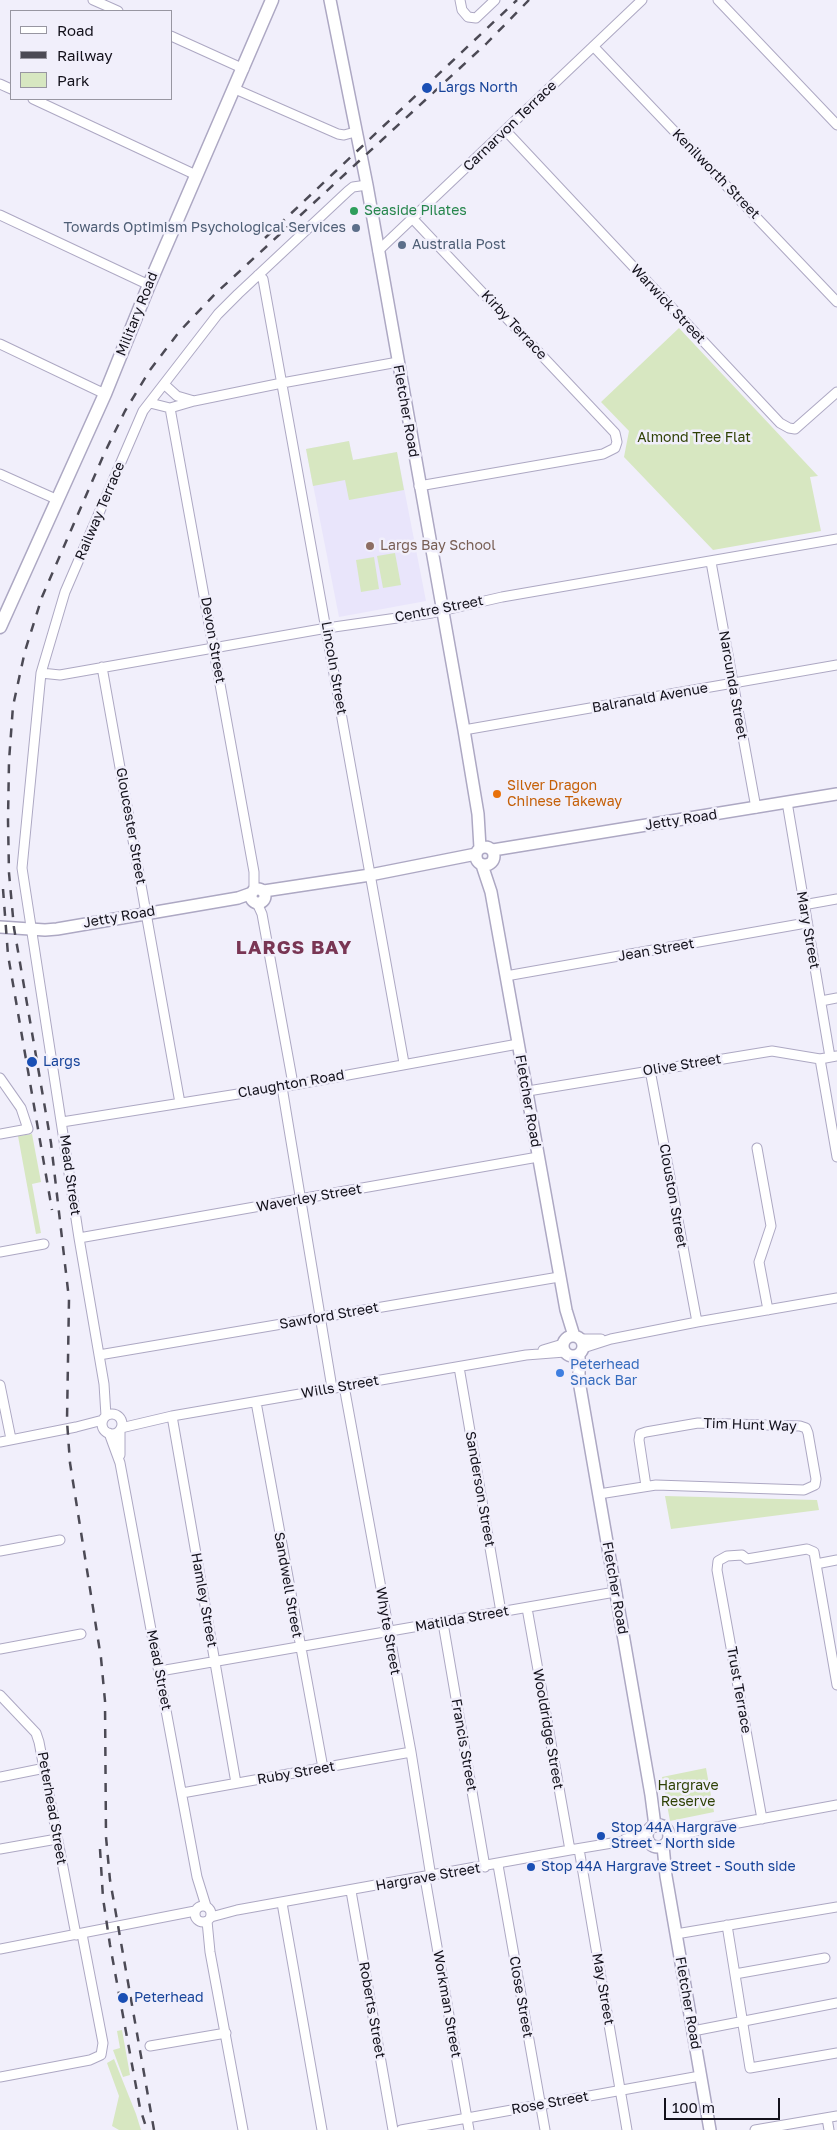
<!DOCTYPE html>
<html>
<head>
<meta charset="utf-8">
<style>
  body { margin:0 }
  #map { position:relative; width:837px; height:2130px; overflow:hidden; background:#f1effb; font-family:"Golos Text",sans-serif }
  canvas { display:block }
  .legend { position:absolute; left:10px; top:10px; width:162px; height:90px; box-sizing:border-box; background:#f1effb; border:1px solid #9896a1; margin:0; padding:6px 9px; list-style:none; font-size:15px; color:#13111b }
  .legend li { display:flex; align-items:center; gap:10px; height:25px }
  .legend b { width:25px; border:1px solid #9896a1 }
  .scale { position:absolute; left:664px; top:2098px; width:116px; height:22px; box-sizing:border-box; border:2px solid #13111b; border-top:0; padding-left:6px; font-size:15px; line-height:18px; white-space:nowrap; color:#13111b; -webkit-text-stroke:4px #f1effb; paint-order:stroke }
</style>
</head>
<body>
<div id="map">
<canvas width="837" height="2130"></canvas>
<ul class="legend">
<li><b style="height:6px;background:#fff"></b>Road</li>
<li><b style="height:6px;background:#4c4a55"></b>Railway</li>
<li><b style="height:14px;background:#d7e7c1"></b>Park</li>
</ul>
<div class="scale">100 m</div>
</div>
<script>
const context = document.querySelector('canvas').getContext('2d');
context.lineJoin = 'round';
function paint(path, color) { context.fillStyle = color; context.fill(path, 'evenodd'); }
const toPath = rows => new Path2D(rows.map(r => 'M' + r).join(''));
function stroke(path, color, width, dash) { context.strokeStyle = color; context.lineWidth = width; context.lineCap = dash ? 'butt' : 'round'; context.setLineDash(dash || []); context.stroke(path); }
function label(font, color, halo, rows, align = 'center') {
  context.font = font + ' "Golos Text",sans-serif'; context.lineWidth = 5; context.setLineDash([]); context.textBaseline = 'middle'; context.strokeStyle = halo; context.fillStyle = color; for (const [text, x, y, turn = 0] of rows) {
    context.save(); context.translate(x, y); context.rotate((+turn || 0) * Math.PI / 180); context.textAlign = isNaN(turn) ? turn : align; if (halo) context.strokeText(text, 0, 0); context.fillText(text, 0, 0); context.restore();
  }
}
const built = toPath([
  [349,441,353,460,397,452,426,601,339,617,306,449]
]);
const green = toPath([
  [679,328,818,476,810,477,821,531,713,550,624,457,629,431,601,402],
  [349,441,353,460,397,452,404,490,349,500,345,480,313,486,306,449],
  [395,553,401,585,383,588,377,556],
  [374,557,379,589,361,592,356,560],
  [32,1134,41,1182,32,1184,41,1233,36,1234,18,1136],
  [665,1496,817,1500,819,1510,671,1529],
  [706,1768,714,1812,670,1821,662,1777],
  [122,2030,130,2075,123,2077,113,2050,120,2048,117,2031],
  [114,2059,136,2114,141,2130,119,2130,112,2126,119,2096,107,2063]
]);
const minor = toPath([
  [93,0,118,11],
  [460,0,462,10,468,17,476,18,495,0],
  [718,0,837,125],
  [171,36,244,69],
  [594,47,837,302],
  [0,84,11,89],
  [235,89,338,134,344,135,355,132],
  [33,99,196,175],
  [506,131,780,423,789,428,795,429,837,392],
  [0,215,149,285],
  [412,218,615,433,617,442,615,448,603,454,419,486],
  [378,251,642,0],
  [258,275,263,279,404,1063],
  [0,344,105,394],
  [165,385,177,396,194,401],
  [150,403,170,408,194,401,282,383,398,362],
  [170,408,254,872,254,890],
  [0,474,58,500],
  [711,562,756,808],
  [102,667,180,1103],
  [41,673,60,675,327,628,432,613,502,597,837,539],
  [464,730,837,665],
  [787,802,830,1057],
  [257,903,262,914,293,1084],
  [803,905,837,899],
  [506,976,806,923],
  [821,1001,837,998],
  [820,1059,837,1157],
  [650,1070,697,1322],
  [0,1078,21,1108,28,1129,0,1134],
  [282,1087,332,1388],
  [528,1091,772,1051,820,1059,837,1056],
  [62,1122,282,1087,518,1044],
  [757,1148,771,1226,759,1262,768,1310],
  [79,1238,538,1157],
  [0,1252,44,1244],
  [580,1339,601,1339],
  [583,1348,611,1339,697,1322,837,1298],
  [543,1350,563,1344],
  [99,1355,559,1277],
  [459,1367,501,1612],
  [0,1385,11,1439],
  [344,1386,411,1752,431,1877],
  [256,1402,323,1768],
  '102 1424a10 10 0 1 1 20 0a10 10 0 1 1-20 0Z',
  [106,1416,104,1384,79,1238,22,868,41,673,65,592,143,411,218,314,238,294,348,191,353,187,367,185],
  [172,1416,236,1783],
  [121,1428,172,1416,526,1355,565,1352],
  [120,1431,120,1455],
  [109,1433,120,1463,197,1877,206,1906],
  [0,1442,76,1427,103,1420],
  [599,1494,656,1485,804,1490,815,1485,816,1479,808,1433,806,1428,800,1426,698,1423,646,1432,640,1434,639,1440,646,1486],
  [0,1551,60,1540],
  [816,1564,837,1685],
  [527,1608,570,1850],
  [443,1623,485,1867],
  [0,1649,81,1634],
  [160,1671,615,1592],
  [0,1695,36,1733,39,1742,76,1935],
  [0,1777,45,1768],
  [182,1793,411,1752],
  [762,1819,717,1570,718,1561,727,1556,742,1555,747,1559,807,1549,814,1552,816,1564,837,1560],
  [625,1839,648,1833],
  [669,1839,700,1830,837,1805],
  [0,1849,57,1839],
  [579,1849,627,2130],
  [498,1865,545,2130],
  [425,1878,469,2130],
  [351,1891,393,2130],
  [282,1903,322,2130],
  '195 1914a8 8 0 1 1 16 0a8 8 0 1 1-16 0Z',
  [211,1917,237,1910,570,1850,618,1842,649,1842],
  [207,1921,210,1952,243,2130],
  [727,1925,750,2068,837,2053],
  [676,1934,837,1907],
  [0,1949,195,1911],
  [735,1974,825,1958],
  [693,2031,837,2003],
  [150,2046,226,2033],
  [0,2077,90,2060,101,2055,103,2043,82,1934],
  [827,2118,829,2130],
  [401,2130,700,2076],
  [755,2130,837,2116]
]);
const tertiary = toPath([
  [330,0,367,185,464,730,478,814,480,848],
  '476 856a9 9 0 1 1 18 0a9 9 0 1 1-18 0Z',
  [493,850,837,794],
  [482,865,491,892,566,1310,574,1336],
  '251 896a7 7 0 1 1 14 0a7 7 0 1 1-14 0Z',
  [264,891,370,875,476,854],
  [0,927,45,930,57,929,238,898,252,893],
  '563 1346a10 10 0 1 1 20 0a10 10 0 1 1-20 0Z',
  [579,1355,579,1381,651,1795,655,1826],
  '647 1836a11 11 0 1 1 22 0a11 11 0 1 1-22 0Z',
  [663,1846,666,1876,710,2130]
]);
const secondary = toPath([
  [0,627,105,394,149,285,272,0]
]);
const rail = toPath([
  [265,238,517,0],
  [3,889,8,955,52,1210],
  [100,1849,103,1898,110,1945,140,2108,147,2130],
  [154,2130,110,1880,106,1837,105,1701,101,1658,70,1463,67,1421,69,1299,51,1143,14,928,9,873,8,820,9,761,13,706,25,651,42,597,104,454,125,411,150,370,179,332,215,294,486,44,529,0]
]);
const markers = [
  [427,88,6,"#1a4fb4"],
  [354,211,5,"#2e9e5b"],
  [356,228,5,"#5c6f8a"],
  [402,245,5,"#5c6f8a"],
  [370,546,5,"#8d6e63"],
  [497,794,5,"#e8710a"],
  [32,1062,6,"#1a4fb4"],
  [560,1373,5,"#3f7fe0"],
  [601,1836,5,"#1a4fb4"],
  [531,1867,5,"#1a4fb4"],
  [123,1998,6,"#1a4fb4"]
];
const transitNames = [
  ["Largs North",438,88],
  ["Largs",43,1062],
  ["Stop 44A Hargrave",611,1828],
  ["Street - North side",611,1844],
  ["Stop 44A Hargrave Street - South side",541,1867],
  ["Peterhead",134,1998]
];
const streetNames = [
  ["Carnarvon Terrace",510,126,-44],
  ["Kenilworth Street",716,174,46],
  ["Warwick Street",668,304,47],
  ["Military Road",137,314,-68],
  ["Kirby Terrace",514,325,47],
  ["Fletcher Road",406,411,80],
  ["Railway Terrace",100,511,-67],
  ["Centre Street",439,609,-11],
  ["Devon Street",213,640,80],
  ["Lincoln Street",334,668,80],
  ["Narcunda Street",733,685,80],
  ["Balranald Avenue",650,698,-10],
  ["Jetty Road",681,820,-9],
  ["Gloucester Street",131,826,80],
  ["Jetty Road",119,917,-10],
  ["Mary Street",808,930,80],
  ["Jean Street",656,950,-10],
  ["Olive Street",682,1065,-9],
  ["Claughton Road",291,1084,-10],
  ["Fletcher Road",528,1101,80],
  ["Mead Street",70,1175,82],
  ["Clouston Street",673,1196,80],
  ["Waverley Street",309,1198,-10],
  ["Sawford Street",329,1316,-10],
  ["Wills Street",340,1387,-10],
  ["Tim Hunt Way",750,1425,2],
  ["Sanderson Street",480,1489,80],
  ["Sandwell Street",288,1585,80],
  ["Fletcher Road",615,1588,80],
  ["Hamley Street",204,1600,80],
  ["Matilda Street",462,1619,-10],
  ["Whyte Street",388,1631,80],
  ["Mead Street",159,1670,79],
  ["Trust Terrace",739,1690,80],
  ["Wooldridge Street",548,1729,80],
  ["Francis Street",464,1745,80],
  ["Ruby Street",296,1773,-10],
  ["Peterhead Street",52,1808,80],
  ["Hargrave Street",428,1877,-10],
  ["May Street",603,1989,80],
  ["Close Street",521,1997,80],
  ["Fletcher Road",688,2003,80],
  ["Workman Street",447,2004,80],
  ["Roberts Street",372,2010,80],
  ["Rose Street",550,2103,-10]
];
const leisureNames = [
  ["Seaside Pilates",364,211]
];
const serviceNames = [
  ["Towards Optimism Psychological Services",346,228],
  ["Australia Post",412,245,"left"]
];
const parkNames = [
  ["Almond Tree Flat",694,438],
  ["Hargrave",688,1786],
  ["Reserve",688,1802]
];
const educationNames = [
  ["Largs Bay School",380,546]
];
const foodNames = [
  ["Silver Dragon",507,786],
  ["Chinese Takeway",507,802]
];
const shopNames = [
  ["Peterhead",570,1365],
  ["Snack Bar",570,1381]
];
const districtNames = [
  ["LARGS BAY",294,948]
];
paint(built, '#e9e5fb');
paint(green, '#d7e7c1');
stroke(minor, '#ada8c3', 11);
stroke(tertiary, '#ada8c3', 14);
stroke(secondary, '#ada8c3', 15);
stroke(minor, '#fff', 9);
stroke(tertiary, '#fff', 11);
stroke(secondary, '#fff', 12);
stroke(rail, '#4c4a55', 2.5, [9, 9]);
for (const [x, y, r, color] of markers) { const dot = new Path2D(); dot.arc(x, y, r, 0, 2 * Math.PI); context.fillStyle = color; context.fill(dot); stroke(dot, '#f1effb', 2); }
label('14px', '#164399', '#f1effb', transitNames, 'left');
label('14px', '#13111b', '#f1effb', streetNames);
label('14px', '#27864d', '#f1effb', leisureNames, 'left');
label('14px', '#4e5e75', '#f1effb', serviceNames, 'right');
label('14px', '#2f4105', '#f1effb', parkNames);
label('14px', '#785e54', '#f1effb', educationNames, 'left');
label('14px', '#c56008', '#f1effb', foodNames, 'left');
label('14px', '#366cbe', '#f1effb', shopNames, 'left');
context.letterSpacing = '1px';
label('bold 19px', '#793654', '#f1effb', districtNames);
context.letterSpacing = '0px';
</script>
</body>
</html>
